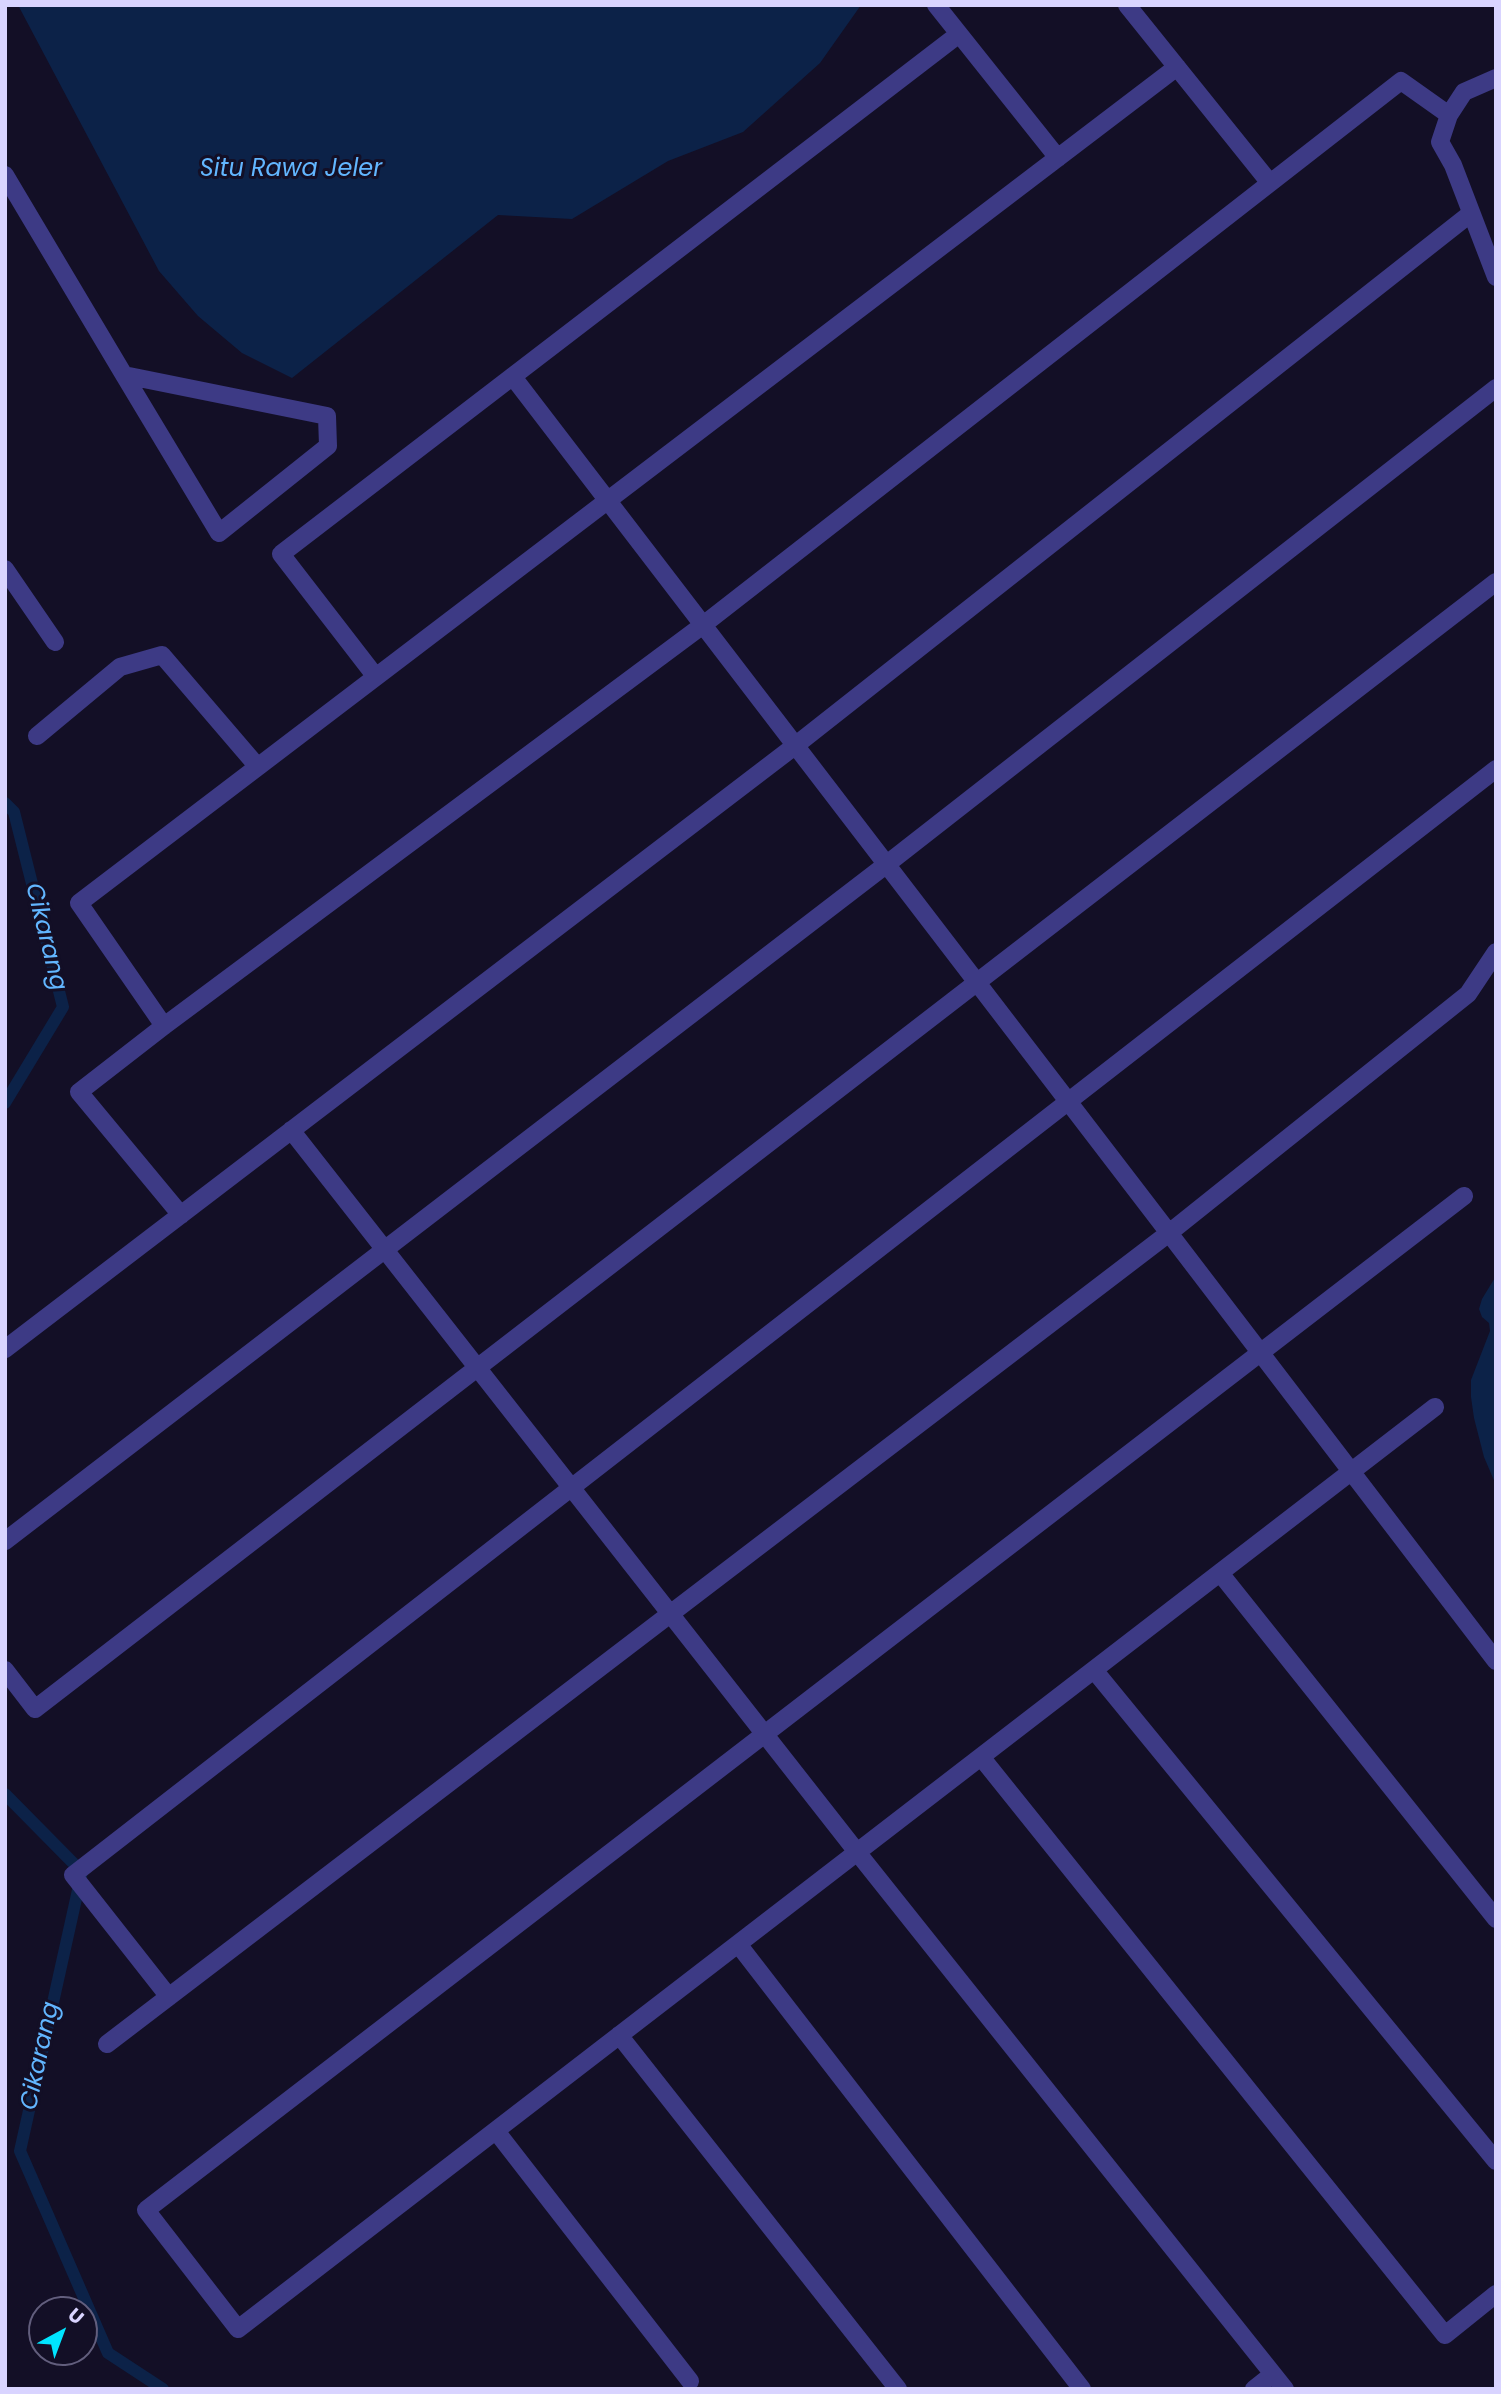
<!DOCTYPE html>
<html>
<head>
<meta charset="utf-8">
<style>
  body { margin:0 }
  #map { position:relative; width:1501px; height:2394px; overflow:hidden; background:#130f26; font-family:Poppins,sans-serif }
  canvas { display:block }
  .frame { position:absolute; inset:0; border:7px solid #d9d4ff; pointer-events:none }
  .north { position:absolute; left:28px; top:2296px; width:70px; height:70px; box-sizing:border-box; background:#130f26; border:2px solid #625e7d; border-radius:50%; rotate:41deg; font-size:19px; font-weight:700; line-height:28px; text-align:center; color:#d9d4ff }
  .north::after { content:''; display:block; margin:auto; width:24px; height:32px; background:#00e5ff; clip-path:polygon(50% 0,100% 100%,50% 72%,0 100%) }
</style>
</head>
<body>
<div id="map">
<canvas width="1501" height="2394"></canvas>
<div class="frame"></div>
<div class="north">U</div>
</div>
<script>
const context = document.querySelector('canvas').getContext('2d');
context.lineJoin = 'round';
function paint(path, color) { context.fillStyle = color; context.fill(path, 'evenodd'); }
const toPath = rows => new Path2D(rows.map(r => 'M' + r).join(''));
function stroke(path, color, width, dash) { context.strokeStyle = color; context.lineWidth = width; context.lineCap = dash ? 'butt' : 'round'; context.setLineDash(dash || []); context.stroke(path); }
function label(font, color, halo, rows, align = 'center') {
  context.font = font + ' Poppins,sans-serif'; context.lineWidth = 6; context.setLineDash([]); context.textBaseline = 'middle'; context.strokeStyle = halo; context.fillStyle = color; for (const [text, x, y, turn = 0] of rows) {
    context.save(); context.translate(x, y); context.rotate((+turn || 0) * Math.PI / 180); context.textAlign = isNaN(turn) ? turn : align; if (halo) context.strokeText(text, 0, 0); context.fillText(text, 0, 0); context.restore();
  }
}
const water = toPath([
  [18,5,861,5,820,63,743,132,668,161,572,219,498,215,292,378,242,353,198,316,159,271],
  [1496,1276,1496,1485,1484,1457,1474,1418,1471,1397,1471,1380,1490,1331,1489,1323,1482,1317,1479,1309,1482,1299]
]);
const stream = toPath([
  [5,803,14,812,63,1007,5,1103],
  [5,1794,82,1872,20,2151,108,2353,163,2389]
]);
const minor = toPath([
  [936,5,1058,158],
  [1127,5,1270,183],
  [1496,78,1464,92,1449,115,1440,142,1453,165,1496,277],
  [5,175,124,375,219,533,328,446,327,416,124,375],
  [5,569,55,642],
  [376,677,281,554,959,34],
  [37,736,120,667,162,655,258,767],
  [1496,952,1468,994,1169,1233,1496,1661],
  [164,1026,79,903,1177,67],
  [291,1130,857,1852,1285,2389],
  [181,1215,79,1092,164,1026,703,625,1401,81,1449,115],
  [5,1349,796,745,1470,214],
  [1435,1407,238,2329,146,2210,1464,1196],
  [5,1541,887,864,1496,388],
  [1220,1573,1496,1919],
  [5,1670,35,1709,1496,582],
  [1094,1670,1496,2161],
  [981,1757,1445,2335,1496,2294],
  [738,1944,1082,2389],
  [169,1997,73,1875,1496,769],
  [619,2035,898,2389],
  [107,2044,1169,1233,513,377],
  [496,2131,690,2381],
  [1254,2389,1273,2374]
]);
const waterNames = [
  ["Situ Rawa Jeler",291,170],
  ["Cikarang",45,937,76],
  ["Cikarang",41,2056,-78]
];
paint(water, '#0c2248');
stroke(stream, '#0c2248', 12);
stroke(minor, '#3d3a85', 18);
label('italic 24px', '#62b6ff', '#130f26', waterNames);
</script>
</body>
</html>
